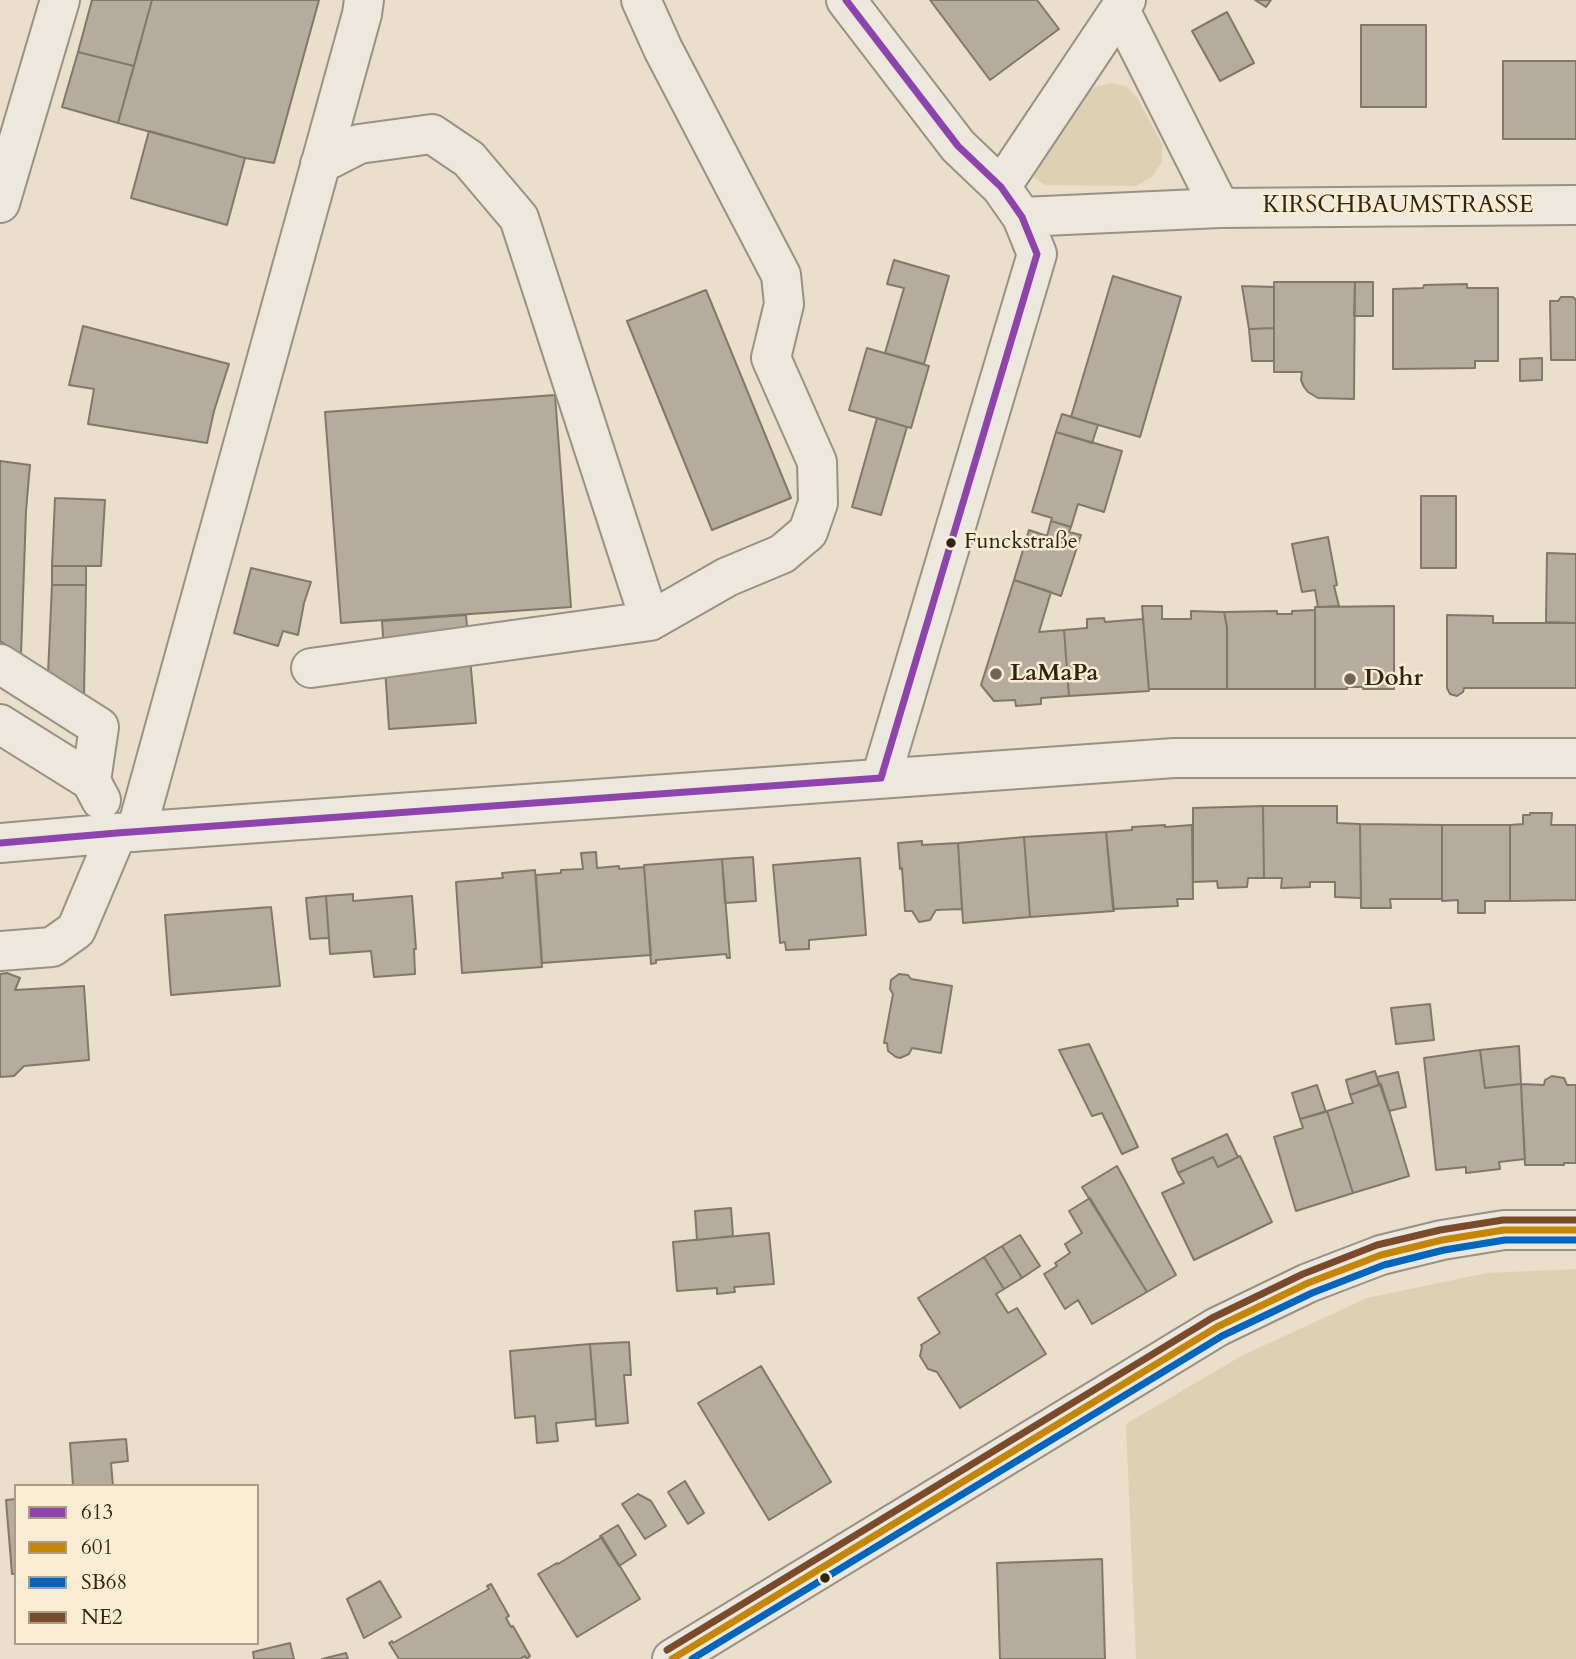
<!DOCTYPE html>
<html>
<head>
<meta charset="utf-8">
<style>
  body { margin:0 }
  #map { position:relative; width:1576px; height:1659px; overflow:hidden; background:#eadfca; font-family:Cardo,serif }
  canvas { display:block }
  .legend { position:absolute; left:14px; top:1484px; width:245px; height:161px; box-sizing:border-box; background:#faedd4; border:2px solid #aa9d87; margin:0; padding:9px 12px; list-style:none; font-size:21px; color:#312413 }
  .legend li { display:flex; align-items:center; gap:14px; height:35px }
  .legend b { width:35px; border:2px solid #aa9d87 }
</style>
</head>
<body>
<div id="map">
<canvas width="1576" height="1659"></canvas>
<ul class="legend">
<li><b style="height:9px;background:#8e44ad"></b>613</li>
<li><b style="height:9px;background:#c68605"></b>601</li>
<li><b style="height:9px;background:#0065bd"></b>SB68</li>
<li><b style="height:9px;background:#7a4b2a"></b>NE2</li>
</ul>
</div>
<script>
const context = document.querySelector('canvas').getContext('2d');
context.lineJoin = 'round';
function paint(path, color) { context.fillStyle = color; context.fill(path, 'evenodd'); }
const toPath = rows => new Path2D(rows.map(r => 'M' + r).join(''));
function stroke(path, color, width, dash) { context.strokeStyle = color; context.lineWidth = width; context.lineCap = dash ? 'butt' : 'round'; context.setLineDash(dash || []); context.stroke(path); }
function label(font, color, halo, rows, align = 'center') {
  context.font = font + ' Cardo,serif'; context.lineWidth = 5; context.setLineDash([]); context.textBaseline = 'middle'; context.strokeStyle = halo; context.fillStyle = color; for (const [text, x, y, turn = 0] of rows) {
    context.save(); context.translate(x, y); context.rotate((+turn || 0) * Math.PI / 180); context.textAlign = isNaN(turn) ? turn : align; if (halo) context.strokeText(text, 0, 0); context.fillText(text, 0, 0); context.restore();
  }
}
const green = toPath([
  [1111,83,1126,86,1137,97,1162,144,1162,162,1152,177,1136,186,1046,185,1034,178,1036,167,1083,97,1095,87],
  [1576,1269,1576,1659,1136,1659,1126,1424,1241,1356,1367,1298,1487,1273]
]);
const building = toPath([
  [92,0,152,0,134,66,78,52,92,0],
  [152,0,319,0,274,163,245,158,118,123,152,0],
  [930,0,1037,0,1059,29,990,80,930,0],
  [1255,0,1271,0,1266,7,1255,0],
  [1227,12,1254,63,1220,81,1192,31,1227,12],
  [1361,25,1426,25,1426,107,1361,107,1361,25],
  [78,52,134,66,118,123,62,107,78,52],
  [1503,61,1576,61,1576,139,1503,139,1503,61],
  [149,131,245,158,227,225,131,198,149,131],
  [894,260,949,276,924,364,885,353,904,288,887,284,894,260],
  [1113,276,1181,297,1140,437,1071,417,1113,276],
  [1274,282,1355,282,1354,399,1318,398,1308,392,1304,387,1301,380,1302,372,1274,372,1274,282],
  [1355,282,1373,282,1373,316,1354,316,1355,282],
  [1467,284,1467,288,1498,288,1498,361,1475,361,1475,368,1393,369,1393,289,1423,288,1424,285,1467,284],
  [1242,286,1274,287,1274,328,1249,329,1242,286],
  [706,290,791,498,712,530,627,321,706,290],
  [1561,297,1573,297,1576,300,1576,360,1551,360,1550,301,1558,301,1561,297],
  [83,326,229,364,214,411,207,443,88,424,94,389,69,385,83,326],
  [1274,328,1274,361,1252,361,1249,329,1274,328],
  [867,348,929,366,911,428,849,410,867,348],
  [1542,358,1542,380,1520,381,1520,359,1542,358],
  [555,395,571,607,341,623,325,412,555,395],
  [1062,414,1098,425,1092,443,1056,432,1062,414],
  [877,418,907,427,881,515,852,507,877,418],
  [1056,432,1122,451,1104,512,1078,504,1071,527,1051,521,1052,518,1032,512,1056,432],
  [0,461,30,465,26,511,21,655,0,641,0,461],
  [1421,496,1456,496,1456,568,1421,568,1421,496],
  [55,498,105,500,101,566,52,566,55,498],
  [1051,521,1071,527,1069,532,1081,535,1061,596,1014,580,1029,530,1047,536,1051,521],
  [1328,537,1337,585,1334,586,1339,606,1318,607,1315,590,1302,592,1292,544,1328,537],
  [1547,553,1576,554,1576,623,1546,622,1547,553],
  [52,566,86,566,86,585,52,585,52,566],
  [251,568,311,582,304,603,298,635,283,631,278,646,234,633,251,568],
  [1014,580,1051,592,1039,632,1064,630,1069,696,1041,698,1041,704,1016,706,1015,700,994,701,981,685,1014,580],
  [52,585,86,585,84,697,48,674,52,585],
  [1142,606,1162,606,1162,619,1191,619,1191,611,1224,612,1227,627,1227,689,1149,689,1142,606],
  [1394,606,1394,689,1363,689,1363,687,1347,687,1347,689,1315,689,1315,607,1394,606],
  [1315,610,1315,689,1227,689,1227,627,1224,612,1277,611,1277,614,1292,614,1292,611,1315,610],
  [466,615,476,723,389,729,382,621,466,615],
  [1447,615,1493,616,1493,623,1576,623,1576,688,1464,688,1463,692,1457,696,1450,694,1447,688,1447,615],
  [1104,618,1105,622,1143,619,1149,691,1069,696,1064,630,1087,628,1087,619,1104,618],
  [1263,806,1337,806,1337,823,1360,824,1361,898,1335,897,1335,882,1310,882,1310,887,1281,888,1282,878,1264,878,1263,806],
  [1263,806,1264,878,1248,878,1247,887,1218,888,1217,881,1193,882,1193,808,1263,806],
  [1530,813,1552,813,1551,825,1576,825,1576,900,1510,901,1510,825,1523,824,1523,815,1530,815,1530,813],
  [1360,824,1442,825,1442,899,1390,899,1391,908,1361,908,1360,824],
  [1165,825,1165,827,1192,825,1193,899,1177,899,1178,906,1113,909,1106,832,1132,830,1132,827,1165,825],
  [1442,825,1510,825,1510,901,1485,901,1485,913,1458,913,1458,900,1442,901,1442,825],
  [1106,832,1114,911,1030,917,1024,837,1106,832],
  [1024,837,1030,917,963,923,958,843,1024,837],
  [922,841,922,845,958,843,962,909,936,910,930,920,919,922,912,911,905,911,902,868,900,869,898,843,922,841],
  [596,852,597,868,619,866,619,869,644,867,651,955,542,963,536,875,561,873,561,870,583,869,581,853,596,852],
  [753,857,756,901,725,903,722,859,753,857],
  [860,858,866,935,809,940,809,949,786,950,785,942,780,943,773,865,860,858],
  [722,859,730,958,727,958,726,954,656,960,656,963,651,964,644,865,722,859],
  [535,870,542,967,462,973,456,882,503,878,502,873,535,870],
  [353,894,353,901,412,896,416,949,414,949,415,974,374,977,371,951,330,954,326,896,353,894],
  [326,896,329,938,310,939,306,898,326,896],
  [271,907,280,986,171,995,165,915,271,907],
  [7,973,20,978,15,990,84,986,89,1060,24,1066,14,1076,0,1077,0,974,7,973],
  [899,974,908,975,911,979,952,986,941,1053,912,1048,909,1054,900,1058,896,1057,888,1051,887,1043,884,1043,893,994,890,989,891,980,899,974],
  [1430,1004,1434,1040,1396,1044,1391,1008,1430,1004],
  [1089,1044,1138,1147,1122,1154,1102,1113,1092,1116,1059,1050,1089,1044],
  [1519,1046,1521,1084,1485,1088,1480,1050,1519,1046],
  [1480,1050,1485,1088,1521,1084,1525,1159,1499,1162,1500,1169,1466,1173,1466,1167,1436,1170,1424,1058,1480,1050],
  [1375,1071,1379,1085,1350,1095,1346,1080,1375,1071],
  [1398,1072,1406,1107,1389,1111,1377,1077,1398,1072],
  [1552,1076,1564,1078,1567,1085,1576,1085,1576,1163,1564,1163,1564,1165,1525,1165,1521,1084,1544,1085,1545,1080,1552,1076],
  [1381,1084,1409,1176,1353,1193,1327,1111,1353,1103,1350,1095,1381,1084],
  [1317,1085,1326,1112,1300,1119,1292,1093,1317,1085],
  [1327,1111,1353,1193,1296,1211,1274,1137,1303,1128,1300,1119,1327,1111],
  [1227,1134,1238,1157,1218,1167,1213,1157,1178,1173,1172,1159,1227,1134],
  [1240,1156,1272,1222,1194,1260,1162,1193,1184,1183,1178,1173,1213,1157,1218,1167,1240,1156],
  [1117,1166,1176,1275,1147,1292,1082,1187,1117,1166],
  [1090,1198,1147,1292,1092,1324,1078,1300,1065,1309,1044,1274,1057,1266,1055,1263,1070,1253,1065,1244,1082,1233,1069,1211,1090,1198],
  [731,1208,733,1236,697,1240,695,1211,731,1208],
  [769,1233,774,1284,734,1287,735,1292,717,1294,717,1288,677,1291,673,1242,769,1233],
  [1020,1235,1040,1266,1022,1278,1002,1246,1020,1235],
  [1002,1246,1022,1278,1004,1289,984,1257,1002,1246],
  [984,1257,1004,1289,996,1294,1008,1313,1017,1308,1046,1354,960,1408,937,1372,928,1369,920,1356,922,1347,921,1345,940,1333,918,1298,984,1257],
  [629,1342,631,1375,624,1375,628,1423,596,1426,590,1344,629,1342],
  [590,1344,596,1419,556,1423,558,1441,537,1443,535,1416,515,1418,510,1351,590,1344],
  [761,1366,831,1482,769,1520,698,1403,761,1366],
  [126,1439,128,1461,111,1463,113,1486,73,1485,70,1443,126,1439],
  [685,1481,704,1513,688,1524,668,1492,685,1481],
  [638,1494,651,1501,666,1526,645,1539,622,1504,638,1494],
  [16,1499,16,1574,12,1574,6,1500,16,1499],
  [618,1525,636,1555,619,1566,600,1536,618,1525],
  [602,1537,640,1599,577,1637,538,1574,557,1563,558,1564,602,1537],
  [1102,1559,1105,1659,1000,1659,997,1563,1102,1559],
  [380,1581,401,1617,364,1638,347,1599,380,1581],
  [491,1584,509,1616,506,1618,511,1627,513,1626,530,1656,527,1659,525,1656,520,1659,399,1659,389,1643,392,1641,393,1643,489,1589,487,1586,491,1584],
  [290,1643,294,1659,254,1659,253,1652,290,1643],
  [346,1653,348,1659,322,1659,346,1653]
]);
const minor = toPath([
  [641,0,663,49,781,275,784,304,771,358,817,462,818,503,808,532,782,554,727,577,650,621],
  [846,0,958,146,1001,187,1022,217,1037,254,881,778],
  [1120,10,1220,208],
  [1001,187,1126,0],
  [0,203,60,0],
  [1022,217,1220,208,1576,205],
  [0,664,99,727,91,781],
  [311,668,650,621,519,218,469,159,432,134,359,144,320,164],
  [0,724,91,781,101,800],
  [136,832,362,14,364,0],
  [0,843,117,833,1174,758,1576,758],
  [0,951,52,947,76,930,117,833],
  [672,1659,1217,1327,1308,1283,1381,1255,1442,1240,1504,1230,1576,1230]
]);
const bus1 = toPath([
  [846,0,958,146,1001,187,1022,217,1037,254,881,778],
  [0,843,117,833,881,778]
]);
const bus2 = toPath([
  [672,1659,1217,1327,1308,1283,1381,1255,1442,1240,1504,1230,1576,1230]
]);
const bus3 = toPath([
  [692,1659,1222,1336,1312,1293,1384,1265,1444,1250,1505,1240,1576,1240]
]);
const bus4 = toPath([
  [667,1650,1212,1318,1303,1274,1377,1245,1440,1230,1503,1220,1576,1220]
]);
const markers = [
  [951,543,6,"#312413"],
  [996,674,7,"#726553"],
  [1350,679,7,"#726553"],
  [825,1578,6,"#312413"]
];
const busNames = [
  ["Funckstraße",964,543]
];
const streetNames = [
  ["KIRSCHBAUMSTRASSE",1398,206]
];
const poiNames = [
  ["LaMaPa",1010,674],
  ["Dohr",1364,679]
];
paint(green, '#ded0b3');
paint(building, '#b5ac9e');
stroke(building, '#7f786b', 2);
stroke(minor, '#999184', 42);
stroke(minor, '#ede8dd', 38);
stroke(bus1, '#8e44ad', 7);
stroke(bus2, '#c68605', 7);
stroke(bus3, '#0065bd', 7);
stroke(bus4, '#7a4b2a', 7);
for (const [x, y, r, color] of markers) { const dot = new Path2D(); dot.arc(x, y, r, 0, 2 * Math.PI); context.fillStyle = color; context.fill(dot); stroke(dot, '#faedd4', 2.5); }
label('22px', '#312413', '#faedd4', busNames, 'left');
label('24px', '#312413', '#faedd4', streetNames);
label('bold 24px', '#312413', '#faedd4', poiNames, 'left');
</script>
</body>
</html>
